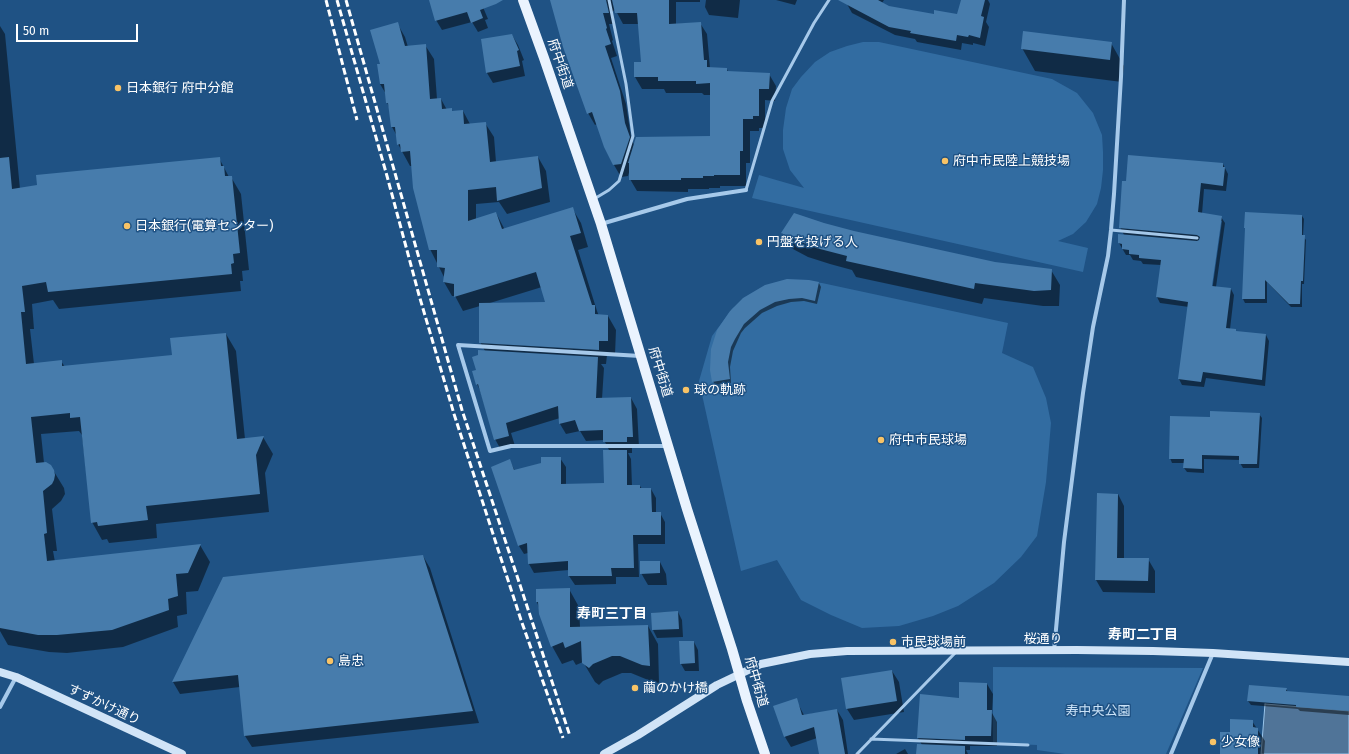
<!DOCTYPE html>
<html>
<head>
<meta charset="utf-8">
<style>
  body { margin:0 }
  #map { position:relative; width:1349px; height:754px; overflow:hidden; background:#1f5284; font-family:"Fira Sans",sans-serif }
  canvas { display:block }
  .scale { position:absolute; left:16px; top:24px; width:122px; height:18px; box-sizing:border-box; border:2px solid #fff; border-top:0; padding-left:5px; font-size:12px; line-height:14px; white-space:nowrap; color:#fff; -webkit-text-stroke:3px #1f5284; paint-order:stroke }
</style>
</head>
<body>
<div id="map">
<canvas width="1349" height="754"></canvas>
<div class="scale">50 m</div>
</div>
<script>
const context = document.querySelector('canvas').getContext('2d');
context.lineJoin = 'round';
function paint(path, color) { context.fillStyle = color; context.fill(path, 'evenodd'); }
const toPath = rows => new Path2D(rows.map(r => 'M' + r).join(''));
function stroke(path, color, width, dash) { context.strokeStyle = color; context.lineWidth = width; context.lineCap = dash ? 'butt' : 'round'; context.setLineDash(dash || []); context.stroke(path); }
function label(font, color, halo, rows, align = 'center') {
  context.font = font + ' "Fira Sans","Noto Sans JP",sans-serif'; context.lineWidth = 3; context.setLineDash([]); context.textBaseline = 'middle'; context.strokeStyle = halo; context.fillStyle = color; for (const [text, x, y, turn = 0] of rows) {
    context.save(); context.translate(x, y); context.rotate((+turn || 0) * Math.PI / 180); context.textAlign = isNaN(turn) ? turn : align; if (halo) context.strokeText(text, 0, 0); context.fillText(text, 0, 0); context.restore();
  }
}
const green = toPath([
  [863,42,879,42,1052,79,1077,93,1093,113,1102,135,1103,152,1103,170,1101,188,1097,204,1086,222,1073,234,1058,241,1088,248,1083,272,752,198,759,175,804,188,790,170,783,149,783,130,786,108,792,89,801,77,815,62,830,52,847,46],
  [794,280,822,283,1008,323,1002,353,1033,367,1046,398,1051,423,1046,482,1037,536,1021,557,994,583,958,606,933,616,899,626,862,628,831,615,801,600,777,560,741,571,699,381,712,336,733,308,765,288],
  [993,667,1203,668,1166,754,1065,754,1037,750,1037,745,993,743]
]);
const water = toPath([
  [1265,704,1349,711,1349,754,1261,754,1265,704]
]);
const shadow = toPath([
  [430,0,480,0,488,19,485,20,488,28,478,32,472,22,442,30,436,20],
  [551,0,700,0,700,2,676,2,676,24,700,23,707,34,710,68,727,69,728,72,769,74,776,86,775,101,765,100,765,128,759,128,759,131,750,131,750,163,746,163,746,186,720,186,720,188,709,188,709,189,688,189,688,192,637,191,630,179,630,169,628,176,621,177,614,165,597,124,595,125,588,113],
  [615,9,623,24,639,24,642,63,635,77,642,89,664,89,666,93,702,93,704,95,711,95,711,137,634,145,631,137,626,104,611,58,617,56,612,41,613,40,609,24,615,24,612,13],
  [706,0,740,0,738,18,709,15,705,7],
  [776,0,797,0,795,5],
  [846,0,884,0,882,3,889,7,935,15,958,15,962,0,988,0,990,4,986,22,989,27,985,46,973,43,973,45,962,43,961,50,917,42,915,39,895,35,852,13,847,4],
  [397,23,405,37,408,47,425,45,434,59,437,99,441,99,447,110,451,109,453,112,463,111,470,124,485,123,494,137,496,162,538,157,546,171,550,202,507,214,499,202,476,204,476,220,496,213,505,230,572,208,581,223,588,247,578,250,597,311,599,316,608,316,616,330,615,355,607,355,606,364,601,364,604,368,602,399,631,398,637,409,639,447,632,447,632,453,628,453,631,459,632,486,640,486,642,489,651,489,656,498,656,513,660,513,665,522,665,544,638,544,639,577,616,577,616,584,575,585,569,576,569,570,534,573,529,564,528,553,524,554,519,546,510,461,515,471,560,458,566,467,566,485,605,484,609,450,604,440,586,441,580,431,566,434,560,424,560,418,511,433,515,446,501,450,495,439,480,390,477,384,477,371,479,356,485,351,480,342,480,306,463,311,455,296,452,296,444,282,444,277,430,249,412,166,410,166,398,144,397,136,392,127,389,107,387,102,386,94,380,84,382,65],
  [542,287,546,303,490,303],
  [0,26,5,34,20,189,219,158,229,177,231,177,241,194,249,270,242,271,243,281,240,281,241,291,59,309,53,300,32,304,34,329,30,329,34,364,61,361,65,367,173,356,226,334,236,351,245,439,263,437,273,454,265,473,269,512,156,524,157,538,109,543,107,539,102,540,92,522,82,435,79,431,41,434,44,463,50,465,64,488,65,494,61,501,52,509,57,551,53,551,55,562,200,545,210,562,198,591,186,592,187,614,177,616,178,627,123,647,67,653,49,652,8,645,0,631],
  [512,35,518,45,524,60,522,61,525,76,493,83,487,73,482,40],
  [1111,43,1124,66,1122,82,1035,71,1022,48],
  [1223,164,1228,174,1226,191,1204,189,1202,214,1221,217,1225,223,1216,287,1231,289,1234,295,1230,329,1237,332,1266,335,1269,341,1265,386,1206,378,1204,387,1182,385,1179,379,1189,307,1160,303,1157,297,1161,265,1143,264,1141,261,1133,260,1130,255,1126,255,1119,243,1124,235,1120,227],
  [1220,221,1222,221,1212,291,1210,291],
  [1302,216,1304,219,1303,236,1306,240,1304,284,1302,284,1302,307,1291,307,1267,282,1267,303,1245,303,1243,299],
  [823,224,854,232,995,263,1051,270,1060,285,1059,306,1043,306,984,298,982,304,856,277,852,270,830,264,808,257,791,248,782,233],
  [819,283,821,287,817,304,804,301,791,302,777,306,762,313,745,328,741,333,733,351,730,367,731,383,715,385,713,381,730,311],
  [1259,414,1262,418,1259,468,1243,468,1240,463,1240,460,1204,459,1204,473,1187,472,1184,468,1184,463,1172,463,1170,458,1211,418],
  [1118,494,1124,506,1124,559,1148,559,1155,571,1155,593,1103,592,1096,580],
  [423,556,430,568,479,723,252,747,245,736,240,687,180,694,173,682,224,578],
  [660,562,666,574,667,585,648,585,641,573],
  [569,589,579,607,580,627,648,626,658,644,659,683,653,682,631,673,622,673,603,681,599,685,595,682,583,662,576,665,573,660,562,664,552,646,537,602,537,590],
  [678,612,682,620,683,637,657,638,653,630,652,613],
  [694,642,698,650,699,671,685,671,681,664],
  [892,671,899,682,904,712,854,720,847,709],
  [987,684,993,694,992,713,997,722,997,746,970,746,970,750,966,750,968,754,917,754,922,745,918,738,960,699],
  [1286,689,1288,692,1349,697,1349,715,1300,711,1298,709,1251,705,1248,701],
  [796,700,804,715,837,710,843,720,848,754,820,754,817,738,791,747,785,737],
  [1252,721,1265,741,1264,754,1221,754,1231,733],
  [905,749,908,754,896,754]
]);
const building = toPath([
  [429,0,503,0,496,4,480,10,483,18,471,23,467,12,435,21],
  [550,0,606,0,609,13,603,13,607,28,606,29,611,44,605,46,620,91,625,123,630,137,621,164,613,165,604,147,592,112,587,114,563,47],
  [612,0,669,0,669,24,701,22,704,60,707,60,707,67,727,68,727,71,770,73,769,89,759,89,759,116,753,116,753,119,743,119,743,151,740,151,740,175,714,175,714,176,703,176,703,178,681,178,681,180,629,180,629,163,628,163,636,137,710,136,710,83,696,84,696,81,658,81,658,77,634,77,634,62,641,62,637,13,615,13],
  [838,0,878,0,889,6,934,14,934,10,957,14,961,0,985,0,981,16,984,17,980,38,969,35,968,37,957,35,956,41,910,33,911,31,889,27],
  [398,22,405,46,426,44,430,99,441,98,442,109,452,108,452,111,463,110,464,124,486,122,490,162,538,156,542,188,497,201,496,187,468,190,468,221,496,212,502,229,573,207,581,233,570,236,592,305,595,305,595,314,608,315,608,341,599,341,599,350,479,343,479,303,545,302,536,272,454,297,454,284,443,282,445,268,437,267,437,250,429,250,413,188,410,151,401,152,400,144,397,145,395,127,391,127,388,103,386,103,384,84,380,84,377,64,380,64,370,30],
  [1023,31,1112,42,1110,60,1021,49],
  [512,34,519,50,517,51,520,66,486,73,481,39],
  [1128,155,1223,163,1223,167,1225,167,1223,186,1201,183,1198,212,1222,216,1212,286,1231,288,1226,328,1236,329,1236,331,1266,334,1262,380,1203,372,1201,382,1178,379,1188,302,1156,297,1161,260,1139,258,1139,255,1129,254,1129,250,1122,249,1122,244,1118,243,1118,234,1197,241,1199,240,1200,237,1197,235,1119,228,1122,181,1126,181],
  [9,157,12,189,37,185,36,175,220,157,221,166,224,166,225,176,232,176,240,253,233,254,234,263,231,264,232,274,48,292,46,282,22,286,25,312,21,312,26,364,62,360,62,366,172,355,170,338,226,333,237,439,264,436,256,455,260,494,146,506,148,520,98,526,97,522,91,523,80,417,70,418,70,413,31,417,36,463,46,462,51,465,54,470,55,475,54,480,52,484,43,491,47,533,44,534,47,561,201,544,188,573,176,574,178,596,168,599,169,610,112,630,57,635,38,635,0,628,0,158],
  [1245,212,1302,215,1302,235,1305,235,1303,281,1301,281,1300,304,1289,304,1265,280,1265,299,1242,299,1245,228,1244,228],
  [794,213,824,223,854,231,995,262,1052,269,1051,290,1034,291,975,283,974,289,846,261,847,256,820,249,798,241,781,233],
  [787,279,809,280,819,282,815,301,802,298,789,299,775,302,760,310,744,324,735,339,731,347,728,362,730,379,712,382,710,370,711,349,717,330,730,311,743,298,765,285],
  [478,350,598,357,596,398,631,397,633,437,627,437,627,442,603,442,603,430,579,431,575,420,559,424,558,406,506,423,509,436,494,440,478,384,476,385,472,371,476,370,472,357,478,355],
  [1210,411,1260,413,1257,464,1239,464,1239,456,1202,455,1202,469,1183,468,1184,459,1169,459,1170,416,1210,417],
  [603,450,627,450,627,485,640,485,640,488,651,488,652,512,661,512,661,535,633,535,634,568,611,568,612,576,568,576,568,561,528,564,527,543,518,546,491,467,510,459,514,470,541,463,541,457,561,457,561,484,604,483],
  [1097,493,1118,494,1117,558,1149,558,1148,581,1095,580],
  [423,555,473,711,244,736,238,675,172,682,223,577],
  [640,561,660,561,660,573,640,574],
  [570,588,570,627,648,625,650,666,642,665,620,656,612,656,593,664,589,668,582,663,581,641,565,648,563,642,551,647,539,614,538,602,536,602,536,589],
  [678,611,679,629,652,630,651,613],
  [679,641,694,641,695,663,680,664],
  [892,670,897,701,846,709,841,678],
  [959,682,987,683,987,710,992,710,991,736,965,736,965,740,917,738,920,694,959,698],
  [1249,685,1287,688,1286,691,1349,696,1349,711,1296,707,1296,705,1247,701],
  [797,698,802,715,837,709,845,754,819,754,814,727,784,737,773,706],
  [1230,719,1253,720,1253,727,1258,728,1258,754,1220,754,1220,732,1230,732],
  [917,744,965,746,965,754,916,754]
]);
const lane = toPath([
  [746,190,772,101,814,23,829,0],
  [594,199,609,190,619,181,633,136,626,84,609,0],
  [1111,230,1197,238],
  [871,739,1028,745],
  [857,754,956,652]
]);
const street = toPath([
  [601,224,687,199,746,190],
  [640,356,458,345,490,451,511,446,666,446],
  [1054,651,1064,542,1083,393,1093,327,1108,256,1111,230,1114,194,1121,77,1124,0],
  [0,707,16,677],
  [1171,754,1213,653]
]);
const secondary = toPath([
  [0,672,16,677,182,754],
  [604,754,638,735,717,685,761,664,810,654,847,651,1077,650,1153,651,1213,653,1349,662]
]);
const primary = toPath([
  [523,0,544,58,601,224,687,509,732,649,747,701,765,754]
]);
const rail = toPath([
  [326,0,357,120],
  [337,0,387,176,419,295,454,414,521,620,563,738],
  [346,0,462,410,570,736]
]);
const markers = [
  [118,88,4,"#f8c366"],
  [945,161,4,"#f8c366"],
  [127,226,4,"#f8c366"],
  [759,242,4,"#f8c366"],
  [686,390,4,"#f8c366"],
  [881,440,4,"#f8c366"],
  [893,642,4,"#f8c366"],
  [330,661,4,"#f8c366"],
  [635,688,4,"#f8c366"],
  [1213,742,4,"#f8c366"]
];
const streetNames = [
  ["府中街道",560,64,71],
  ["府中街道",660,372,73],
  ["桜通り",1043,639],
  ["府中街道",756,682,74],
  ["すずかけ通り",104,705,25]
];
const poiNames = [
  ["日本銀行 府中分館",126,88],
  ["府中市民陸上競技場",953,161],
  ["日本銀行(電算センター)",135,226],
  ["円盤を投げる人",767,242],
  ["球の軌跡",694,390],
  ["府中市民球場",889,440],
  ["市民球場前",901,642],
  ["島忠",338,661],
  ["繭のかけ橋",643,688],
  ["少女像",1221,742]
];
const parkNames = [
  ["寿中央公園",1098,711]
];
const neighbourhoodNames = [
  ["寿町三丁目",612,614],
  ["寿町二丁目",1143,635]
];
paint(green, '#326ca1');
paint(water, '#507498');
stroke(water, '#99c5eb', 1);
paint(shadow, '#0007');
paint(building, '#477cac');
stroke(lane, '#a6c9ea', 3);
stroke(street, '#a6c9ea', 4);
stroke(secondary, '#d1e4f7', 8);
stroke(primary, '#eaf3fe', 10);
stroke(rail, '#fff', 3, [7, 3]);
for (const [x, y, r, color] of markers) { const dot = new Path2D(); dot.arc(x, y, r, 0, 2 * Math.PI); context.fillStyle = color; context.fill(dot); stroke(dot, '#1f5284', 1.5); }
label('13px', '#fff', '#1f5284', streetNames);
label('13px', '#fff', '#1f5284', poiNames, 'left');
label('13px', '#cae2f7', '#1f5284', parkNames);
label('bold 14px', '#fff', '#1f5284', neighbourhoodNames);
</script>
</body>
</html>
